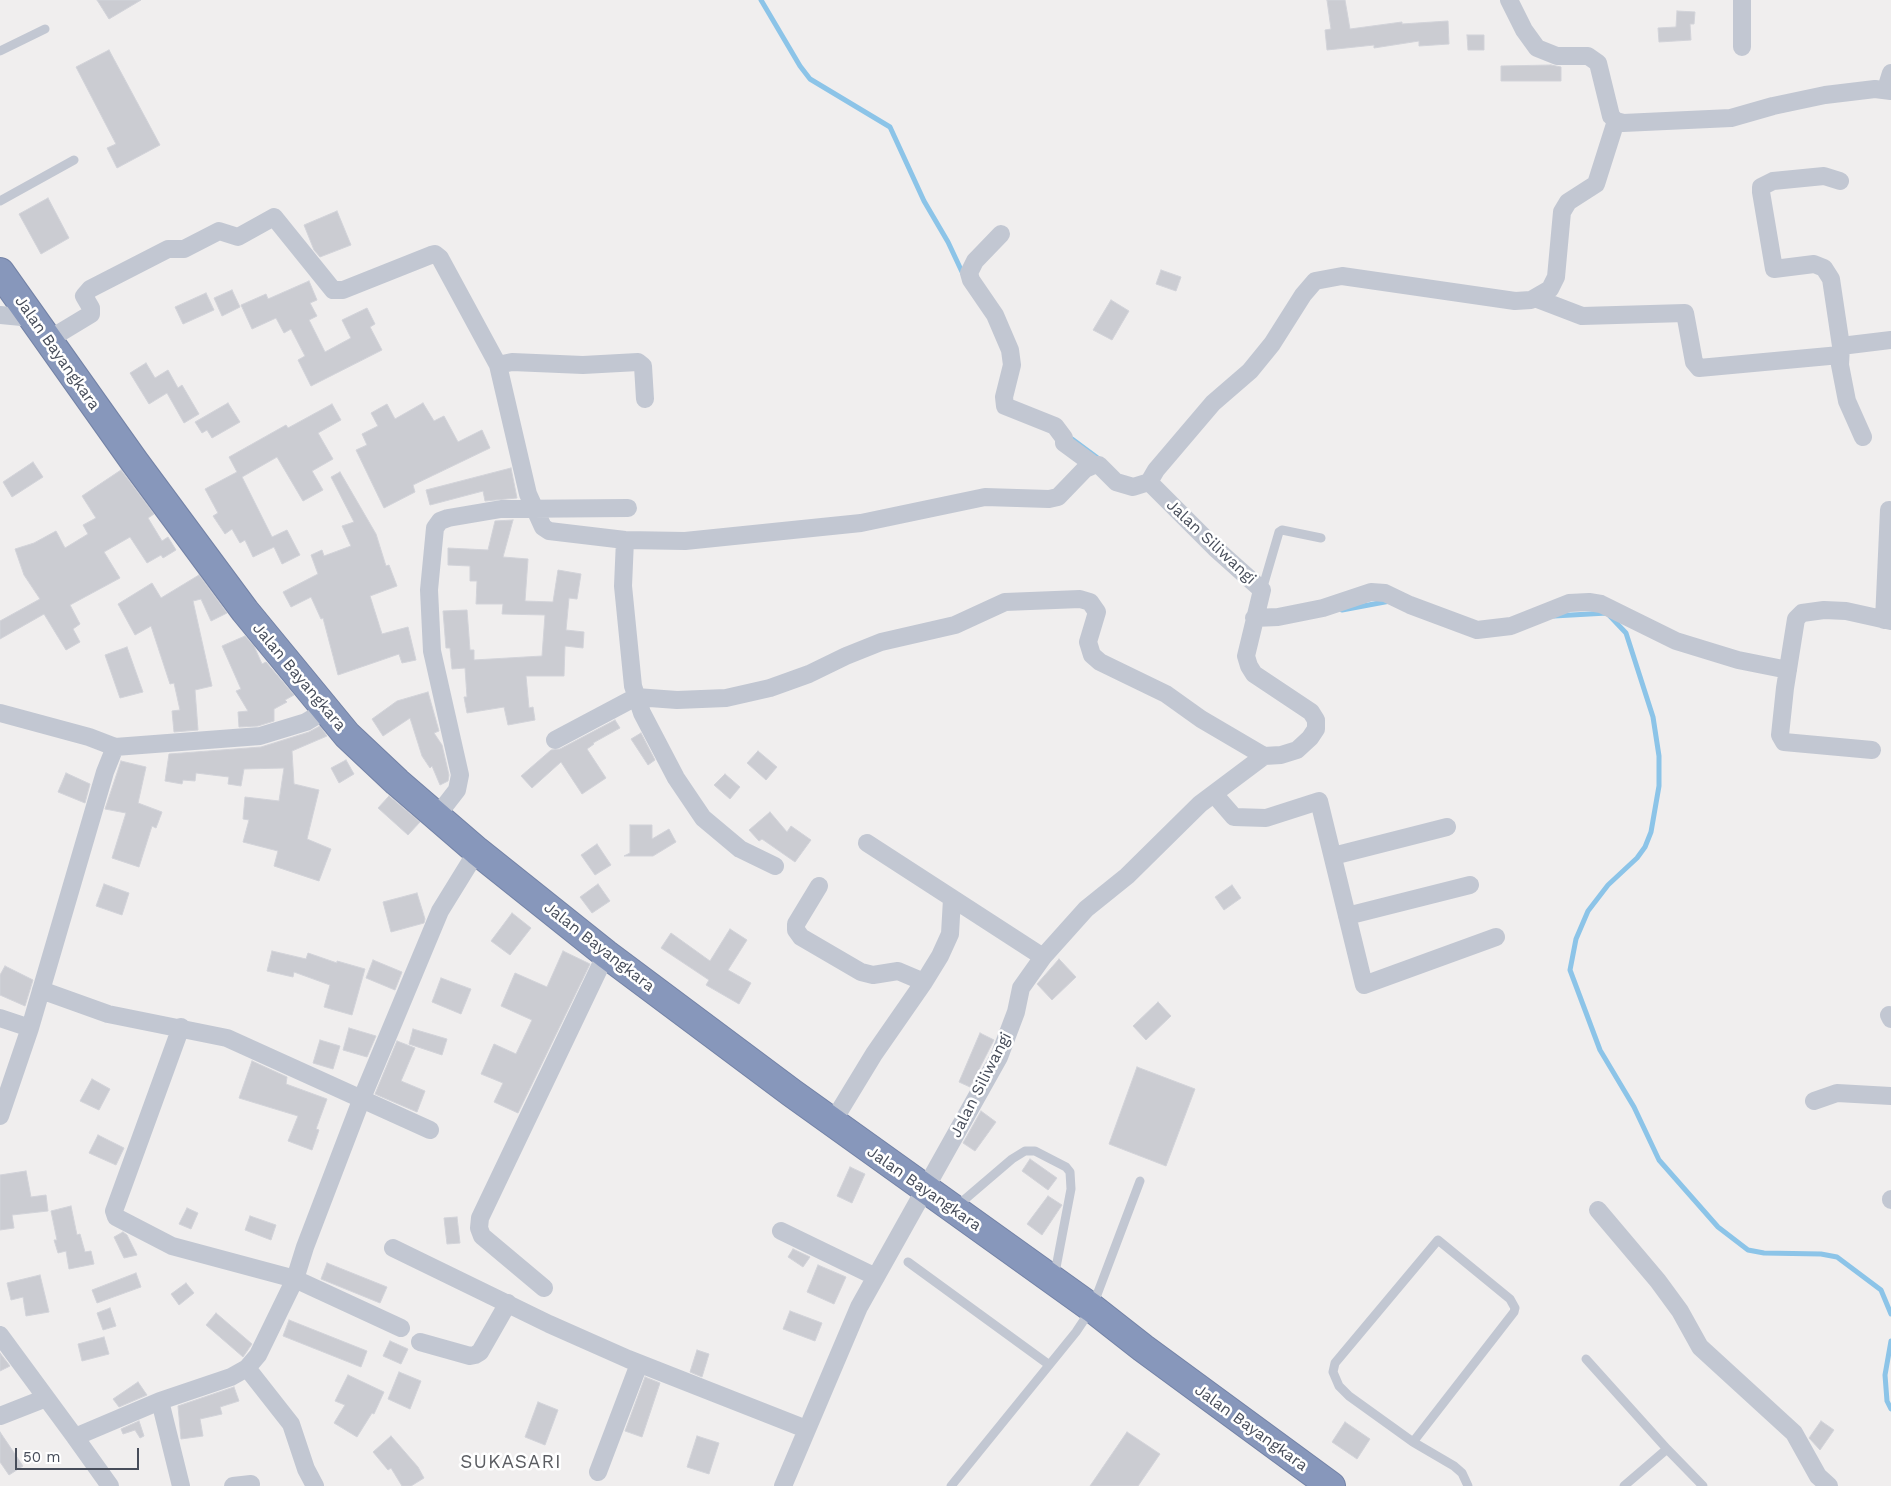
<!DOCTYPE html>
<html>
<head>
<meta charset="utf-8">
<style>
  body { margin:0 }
  #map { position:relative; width:1891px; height:1486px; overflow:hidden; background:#f0eeee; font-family:"Work Sans",sans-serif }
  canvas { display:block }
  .scale { position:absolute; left:15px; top:1448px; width:124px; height:22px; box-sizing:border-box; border:2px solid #474d5a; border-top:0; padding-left:6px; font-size:15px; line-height:18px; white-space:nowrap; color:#474d5a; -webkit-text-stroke:4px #fff; paint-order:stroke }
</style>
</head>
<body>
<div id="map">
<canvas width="1891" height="1486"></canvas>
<div class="scale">50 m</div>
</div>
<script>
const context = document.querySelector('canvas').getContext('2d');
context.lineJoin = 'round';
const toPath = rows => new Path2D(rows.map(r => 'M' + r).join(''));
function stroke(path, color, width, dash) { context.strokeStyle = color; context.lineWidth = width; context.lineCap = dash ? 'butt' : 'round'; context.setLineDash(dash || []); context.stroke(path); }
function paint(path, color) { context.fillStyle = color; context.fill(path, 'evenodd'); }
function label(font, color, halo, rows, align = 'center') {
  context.font = font + ' "Work Sans",sans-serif'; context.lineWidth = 5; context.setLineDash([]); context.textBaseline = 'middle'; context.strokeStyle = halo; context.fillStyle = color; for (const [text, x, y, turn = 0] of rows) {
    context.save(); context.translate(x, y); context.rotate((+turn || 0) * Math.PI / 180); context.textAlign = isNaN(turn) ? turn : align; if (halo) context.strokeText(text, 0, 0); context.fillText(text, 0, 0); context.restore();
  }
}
const stream = toPath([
  [761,0,800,66,810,79,890,127,924,201,948,242,963,274],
  [1072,439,1099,459],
  [1342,610,1390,601],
  [1554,616,1607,613,1626,633,1653,717,1659,756,1659,786,1651,832,1645,847,1637,858,1608,885,1588,911,1576,939,1570,970,1600,1050,1634,1107,1659,1160,1718,1227,1748,1250,1764,1253,1821,1254,1837,1257,1881,1290,1891,1314],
  [1891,1341,1885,1375,1887,1401,1891,1409]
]);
const building = toPath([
  [97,0,141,0,109,19,97,0],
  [1327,0,1345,0,1350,29,1402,22,1402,24,1448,21,1449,44,1419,46,1419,41,1374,48,1374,45,1327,50,1325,30,1331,29,1327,0],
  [1677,11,1695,12,1694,24,1690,24,1691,40,1659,42,1658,28,1676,27,1677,11],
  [1467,35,1484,35,1484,50,1468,50,1467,35],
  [109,50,160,145,117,168,107,148,116,144,76,67,109,50],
  [1551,65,1561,67,1561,81,1501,81,1501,66,1551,65],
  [48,198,69,238,41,254,19,214,48,198],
  [337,211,351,245,320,257,314,250,304,225,337,211],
  [1161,270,1181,277,1176,291,1156,284,1161,270],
  [309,281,317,300,310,303,317,316,309,320,325,352,351,338,342,320,367,308,375,324,370,327,382,350,311,386,298,360,305,356,291,329,284,333,276,318,252,329,241,305,266,294,268,299,309,281],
  [232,290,240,307,222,316,214,298,232,290],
  [206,293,214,310,183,324,175,307,206,293],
  [1111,300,1129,311,1112,340,1093,330,1111,300],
  [146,363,155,378,168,370,178,388,182,385,199,414,184,423,167,393,149,404,130,373,146,363],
  [228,403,240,422,212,438,207,430,202,433,195,422,228,403],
  [423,403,434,421,444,416,458,442,482,430,490,448,413,485,415,492,384,508,356,450,367,445,362,434,378,426,371,413,387,404,395,419,423,403],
  [332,404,341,420,318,433,333,459,312,471,323,490,303,501,277,457,242,477,272,537,287,530,300,555,282,564,274,547,253,557,245,540,240,543,232,529,225,534,213,516,218,513,205,489,237,472,229,457,286,425,288,428,332,404],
  [33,462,43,477,12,497,3,482,33,462],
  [511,468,517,498,485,501,483,491,430,505,426,490,511,468],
  [121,470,154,514,148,518,162,541,168,537,176,550,163,558,161,555,147,563,130,537,104,552,120,578,70,605,80,624,73,629,80,642,66,650,44,614,0,639,0,621,40,599,24,575,15,549,34,543,56,531,65,548,88,534,83,525,96,518,82,496,121,470],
  [340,472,376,534,386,566,389,565,397,586,370,596,382,634,408,627,416,660,402,663,399,654,338,675,323,618,321,619,311,597,291,607,283,592,318,574,311,555,322,550,324,556,351,546,342,526,354,522,331,477,340,472],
  [513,520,503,557,528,559,525,601,553,602,558,570,581,574,577,599,569,598,566,630,584,632,583,648,565,646,564,676,526,676,529,708,533,707,535,720,508,725,504,707,467,713,464,697,467,697,465,668,452,669,450,648,446,648,443,611,467,610,470,650,474,650,474,660,542,656,545,615,502,614,503,604,476,604,477,581,470,581,470,566,448,565,448,548,488,550,495,521,513,520],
  [199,575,227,613,211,621,201,599,193,601,212,686,195,690,198,730,174,732,172,711,180,710,174,683,170,684,151,626,135,635,118,604,152,583,161,598,199,575],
  [245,636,254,646,262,664,266,662,294,695,285,700,287,702,274,709,274,721,258,726,239,727,238,712,248,711,236,691,241,689,222,646,245,636],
  [127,647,143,692,120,698,105,655,127,647],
  [428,692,439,731,434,733,442,745,449,775,448,781,440,785,432,766,430,768,422,756,410,718,383,736,372,719,397,701,428,692],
  [615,720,620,728,593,743,594,744,587,749,606,778,582,794,561,762,532,788,521,776,551,750,560,749,615,720],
  [320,726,327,736,292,751,294,784,319,790,307,839,331,849,319,881,274,866,278,851,243,842,249,820,243,819,245,797,279,801,284,768,244,769,241,786,228,784,229,777,196,773,195,781,183,780,182,784,165,781,169,754,261,747,309,732,320,726],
  [641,733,655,760,648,765,631,739,641,733],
  [758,751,777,767,766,780,747,763,758,751],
  [346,760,354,774,339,783,331,768,346,760],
  [121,761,146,767,138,803,162,812,156,828,152,826,139,867,112,858,126,813,105,809,121,761],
  [66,773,90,784,85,803,58,792,66,773],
  [725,774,740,787,730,799,714,785,725,774],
  [389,796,420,822,408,835,378,808,389,796],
  [770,812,787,832,791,826,811,840,795,862,762,839,759,841,749,830,770,812],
  [630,825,652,825,652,839,669,829,676,842,653,856,624,856,630,853,630,825],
  [597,844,611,865,595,875,581,855,597,844],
  [104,884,129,893,122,915,96,906,104,884],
  [598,884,610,901,592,913,580,897,598,884],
  [1232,885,1241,898,1224,910,1215,897,1232,885],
  [417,893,425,919,424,923,391,932,383,902,417,893],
  [512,913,531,928,510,955,491,941,512,913],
  [730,929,747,940,728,970,751,983,739,1004,706,985,709,980,661,948,671,933,710,961,730,929],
  [272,951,306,959,308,953,337,963,337,961,365,969,352,1015,324,1007,330,985,294,972,293,977,267,971,272,951],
  [563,951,590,964,518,1113,494,1102,503,1083,481,1074,494,1044,516,1054,532,1020,501,1006,515,973,547,987,563,951],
  [1059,959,1076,977,1052,1000,1037,984,1059,959],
  [373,960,402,972,395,990,366,978,373,960],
  [5,966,33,980,25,1006,0,995,0,975,5,966],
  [441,978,471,989,461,1014,432,1002,441,978],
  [1158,1002,1171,1016,1146,1040,1133,1026,1158,1002],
  [349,1028,376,1036,367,1057,343,1050,349,1028],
  [413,1029,447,1039,442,1055,409,1044,413,1029],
  [980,1033,994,1040,970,1087,959,1082,980,1033],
  [320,1040,340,1046,333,1069,313,1063,320,1040],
  [397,1041,415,1048,401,1081,425,1091,417,1112,375,1094,397,1041],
  [252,1061,287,1077,286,1084,327,1099,316,1129,319,1130,312,1150,288,1141,298,1116,239,1098,252,1061],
  [1137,1067,1195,1089,1166,1166,1109,1144,1137,1067],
  [92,1079,110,1089,99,1110,80,1101,92,1079],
  [981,1111,996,1122,975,1151,963,1143,981,1111],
  [98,1135,124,1148,116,1165,89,1153,98,1135],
  [1030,1159,1057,1178,1048,1190,1022,1171,1030,1159],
  [850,1167,865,1174,852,1203,837,1196,850,1167],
  [26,1171,31,1197,46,1195,48,1211,12,1215,14,1228,0,1230,0,1175,26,1171],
  [1048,1196,1062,1205,1042,1235,1027,1224,1048,1196],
  [71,1206,77,1235,80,1234,85,1252,91,1251,94,1264,69,1269,66,1251,58,1253,54,1240,57,1240,51,1211,71,1206],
  [187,1208,198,1213,191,1229,179,1224,187,1208],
  [250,1216,276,1225,271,1240,245,1230,250,1216],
  [457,1217,460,1243,447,1244,444,1218,457,1217],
  [123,1232,127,1235,137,1255,124,1258,114,1237,123,1232],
  [793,1249,810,1257,803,1267,788,1257,793,1249],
  [327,1263,387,1287,380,1303,321,1279,327,1263],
  [818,1265,846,1277,834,1304,807,1292,818,1265],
  [136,1273,141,1287,97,1303,92,1290,136,1273],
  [40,1275,49,1312,26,1316,23,1297,11,1300,7,1283,40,1275],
  [186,1283,194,1293,179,1305,171,1294,186,1283],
  [110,1308,116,1326,103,1330,97,1313,110,1308],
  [790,1311,822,1323,815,1341,783,1329,790,1311],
  [216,1313,252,1344,243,1357,206,1325,216,1313],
  [289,1320,367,1351,361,1367,283,1336,289,1320],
  [104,1337,109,1354,82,1361,78,1344,104,1337],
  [390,1341,408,1349,401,1364,383,1356,390,1341],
  [697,1350,709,1354,702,1377,690,1372,697,1350],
  [0,1353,10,1366,0,1371,0,1353],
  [399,1372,421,1381,410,1409,388,1399,399,1372],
  [348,1375,384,1392,374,1414,372,1413,357,1437,334,1423,345,1405,335,1401,348,1375],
  [645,1377,660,1383,642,1437,625,1431,645,1377],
  [138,1382,147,1395,119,1407,113,1399,138,1382],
  [234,1387,239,1401,220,1407,222,1414,200,1419,203,1436,181,1439,178,1406,234,1387],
  [538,1402,558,1410,545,1445,525,1437,538,1402],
  [139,1421,144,1436,140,1438,135,1430,123,1434,121,1429,139,1421],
  [1821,1421,1834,1430,1820,1450,1809,1438,1821,1421],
  [1345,1422,1370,1439,1357,1459,1332,1442,1345,1422],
  [0,1432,23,1466,9,1475,0,1462,0,1432],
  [1127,1432,1160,1454,1138,1486,1090,1486,1127,1432],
  [391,1436,418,1467,424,1478,411,1486,402,1486,391,1468,388,1470,373,1452,391,1436],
  [697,1436,719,1443,709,1474,687,1467,697,1436]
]);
const lane = toPath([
  [0,51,45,29],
  [0,201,74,160],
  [1262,590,1279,532,1282,530,1321,538],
  [957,1206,1012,1159,1025,1151,1035,1151,1066,1167,1070,1172,1071,1189,1054,1278],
  [908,1262,1048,1364],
  [1586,1359,1667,1449,1624,1486],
  [1413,1442,1514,1312,1515,1308,1510,1299,1438,1240,1335,1363,1333,1372,1339,1386,1349,1396,1413,1442,1454,1466,1462,1473,1468,1486],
  [1667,1449,1703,1486],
  [951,1486,1076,1332,1092,1308,1140,1181]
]);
const street = toPath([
  [1509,0,1524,30,1537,48,1557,56,1588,56,1598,63,1611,116,1616,121,1623,123,1731,118,1773,106,1825,95,1875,89,1891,91],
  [1742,47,1742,0],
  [1886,89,1891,73],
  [1840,181,1824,176,1773,181,1761,187,1761,192,1774,269,1814,264,1824,268,1831,279,1841,346],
  [1001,234,975,261,969,273,971,280,995,315,1010,350,1012,365,1004,397,1005,406,1055,426,1064,438,1064,443,1094,465,1099,465,1116,482,1133,487,1149,482],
  [1535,298,1582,316,1685,313,1694,362,1699,368,1840,355],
  [0,315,32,318],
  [48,340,91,314,91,308,84,296,90,289,168,249,184,249,219,231,238,237,274,217,333,290,343,290,431,255,435,254,440,258,498,365,528,494,543,527,549,531,625,540,685,541,861,523,985,497,1049,499,1058,497,1085,469,1094,465],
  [498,365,512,362,583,365,638,362,643,366,645,399],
  [1863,437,1847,401,1840,365,1841,346,1891,340],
  [1149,482,1156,470,1213,403,1250,371,1272,344,1303,295,1315,281,1342,276,1515,301,1531,300,1550,289,1556,277,1562,212,1568,202,1596,184,1616,121],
  [625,540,623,586,633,686,642,713,676,778,703,818,740,849,775,866],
  [1254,618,1278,617,1323,608,1371,592,1385,593,1410,605,1477,630,1511,626,1569,603,1589,602,1601,604,1676,641,1738,660,1788,670],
  [1884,620,1889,510],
  [0,713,89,737,115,747],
  [555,740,636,697,677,700,726,698,770,688,809,674,846,656,881,642,955,625,1005,602,1080,599,1090,602,1097,612,1088,642,1092,655,1100,662,1166,694,1201,719,1264,756],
  [1872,750,1784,742,1780,735,1785,688,1796,619,1802,613,1824,610,1846,611,1891,621],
  [1214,794,1234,817,1266,818,1319,801,1364,985,1496,937],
  [436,817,457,790,460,775,432,651,429,590,435,528,440,521,448,518,501,509,628,508],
  [867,843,1043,957],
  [1333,856,1447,827],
  [819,886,796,924,796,930,801,937,861,972,873,975,898,971,924,982,940,956,950,934,952,899],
  [1347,916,1470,885],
  [41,990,108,1014,227,1038,430,1130],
  [1889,1015,1891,1019],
  [0,1018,30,1028],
  [181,1027,114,1211,116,1217,172,1246,295,1279,401,1328],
  [1814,1101,1837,1093,1891,1096],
  [0,1116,30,1028,105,772,115,747,260,736,306,722,326,710],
  [832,1123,874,1054,924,982],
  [1891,1199,1891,1200],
  [1598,1210,1658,1281,1680,1311,1700,1347,1794,1433,1818,1476,1829,1486],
  [781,1231,876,1277],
  [393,1248,549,1324,628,1359,806,1429],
  [544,1288,482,1236,479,1228,480,1218,606,954],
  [0,1335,75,1437,160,1401,231,1377,247,1368,258,1355,295,1279,305,1247,362,1098,440,911,477,851],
  [420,1342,470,1356,475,1355,480,1352,508,1303],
  [247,1368,291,1424,306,1469,315,1486],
  [160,1401,181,1486],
  [0,1416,46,1398],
  [75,1437,110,1486],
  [598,1472,639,1364],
  [233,1486,251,1484],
  [783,1486,859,1307,999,1057,1016,1012,1021,988,1043,957,1086,909,1127,876,1200,804,1264,756,1281,755,1297,750,1310,738,1316,729,1316,720,1311,712,1254,674,1249,666,1246,656,1262,590,1215,548,1149,482]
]);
const highway = toPath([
  [0,272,134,461,245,611,347,735,397,782,477,851,606,954,792,1093,1092,1308,1143,1348,1331,1486]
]);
const streetNames = [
  ["Jalan Bayangkara",57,353,55],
  ["Jalan Siliwangi",1211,542,43],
  ["Jalan Bayangkara",299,677,50],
  ["Jalan Bayangkara",599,947,38],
  ["Jalan Siliwangi",981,1085,-63],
  ["Jalan Bayangkara",924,1189,35],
  ["Jalan Bayangkara",1251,1428,36]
];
const quarterNames = [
  ["SUKASARI",511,1462]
];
stroke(stream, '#8cc4e8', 5);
paint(building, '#cbccd2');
stroke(building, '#d2d3d9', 1);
stroke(highway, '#7382a6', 30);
stroke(lane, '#c2c7d2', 9);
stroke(street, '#c2c7d2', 18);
stroke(highway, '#8797bb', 28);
label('16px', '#474d5a', '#fff', streetNames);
context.letterSpacing = '1px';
label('19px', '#5b5d62', '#fff', quarterNames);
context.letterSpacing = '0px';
</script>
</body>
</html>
